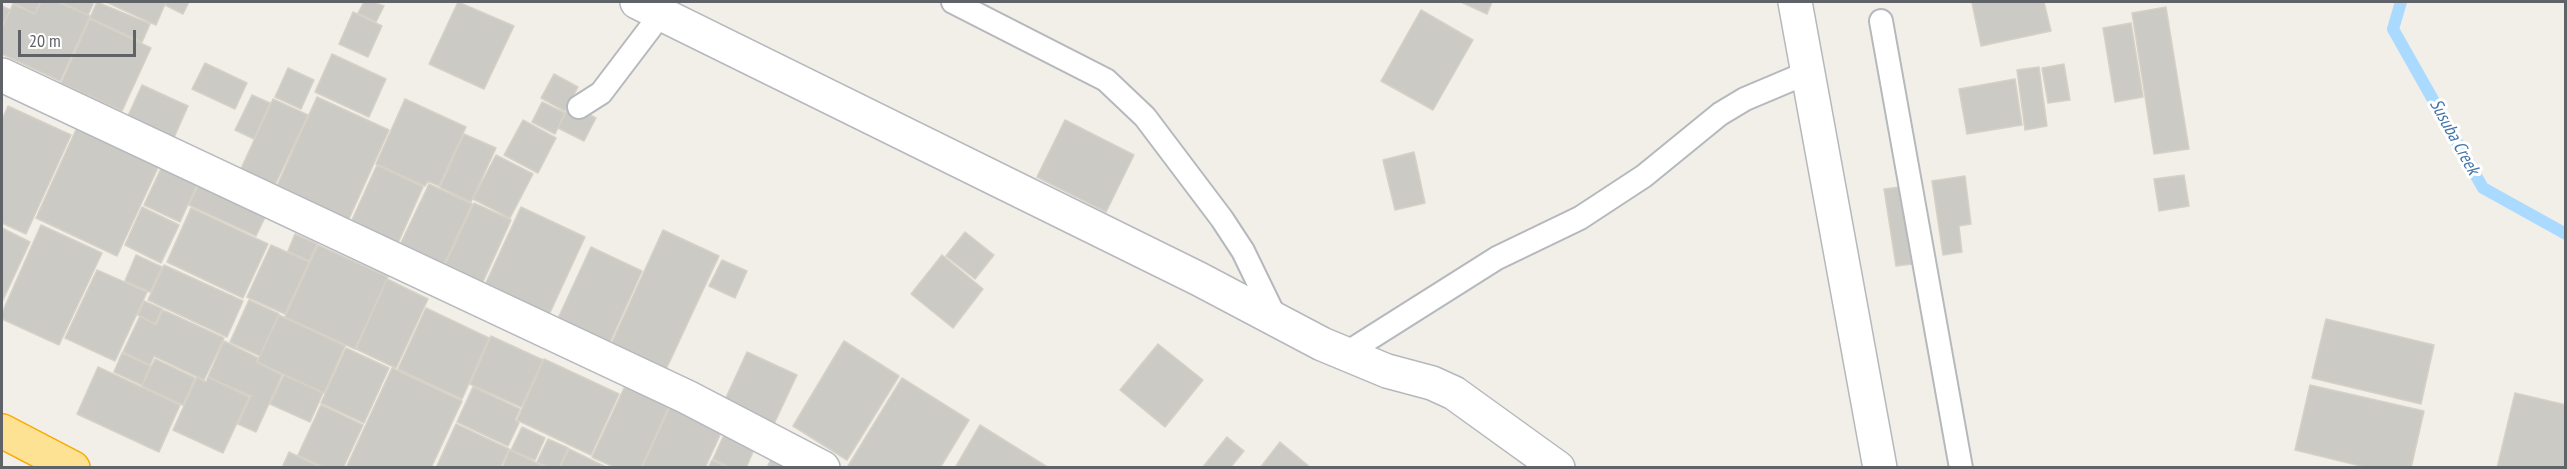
<!DOCTYPE html>
<html>
<head>
<meta charset="utf-8">
<style>
  body { margin:0 }
  #map { position:relative; width:2567px; height:469px; overflow:hidden; background:#f1efe8; font-family:"PT Sans Narrow",sans-serif }
  canvas { display:block }
  .frame { position:absolute; inset:0; border:3px solid #5f6368; pointer-events:none }
  .scale { position:absolute; left:18px; top:30px; width:118px; height:27px; box-sizing:border-box; border:3px solid #5f6368; border-top:0; padding-left:8px; font-size:18px; line-height:21px; white-space:nowrap; color:#5f6368; -webkit-text-stroke:4px #fff; paint-order:stroke }
</style>
</head>
<body>
<div id="map">
<canvas width="2567" height="469"></canvas>
<div class="frame"></div>
<div class="scale">20 m</div>
</div>
<script>
const context = document.querySelector('canvas').getContext('2d');
context.lineJoin = 'round';
const toPath = rows => new Path2D(rows.map(r => 'M' + r).join(''));
function stroke(path, color, width, dash) { context.strokeStyle = color; context.lineWidth = width; context.lineCap = dash ? 'butt' : 'round'; context.setLineDash(dash || []); context.stroke(path); }
function paint(path, color) { context.fillStyle = color; context.fill(path, 'evenodd'); }
function label(font, color, halo, rows, align = 'center') {
  context.font = font + ' "PT Sans Narrow",sans-serif'; context.lineWidth = 6; context.setLineDash([]); context.textBaseline = 'middle'; context.strokeStyle = halo; context.fillStyle = color; for (const [text, x, y, turn = 0] of rows) {
    context.save(); context.translate(x, y); context.rotate((+turn || 0) * Math.PI / 180); context.textAlign = isNaN(turn) ? turn : align; if (halo) context.strokeText(text, 0, 0); context.fillText(text, 0, 0); context.restore();
  }
}
const stream = toPath([
  [2401,2,2393,29,2483,188,2566,234]
]);
const building = toPath([
  [11,2,40,2,35,14,11,2],
  [41,2,58,2,90,16,60,81,2,54,2,28,13,4,35,14,41,2],
  [60,2,94,2,88,15,60,2],
  [97,2,150,24,142,42,90,18,97,2],
  [106,2,166,2,156,25,106,2],
  [167,2,189,2,183,14,165,5,167,2],
  [364,2,373,2,384,6,376,22,358,13,364,2],
  [458,2,514,26,484,89,429,64,458,2],
  [1461,2,1492,2,1487,14,1461,2],
  [1980,2,2044,2,2051,31,1981,46,1972,3,1980,2],
  [2,6,10,10,2,27,2,6],
  [2166,7,2189,149,2154,154,2132,13,2166,7],
  [1421,10,1473,40,1433,110,1381,81,1421,10],
  [353,12,382,26,368,57,339,44,353,12],
  [90,19,151,48,122,111,61,83,90,19],
  [2131,23,2143,97,2115,102,2103,28,2131,23],
  [332,54,386,79,369,117,315,92,332,54],
  [205,63,247,83,235,109,192,89,205,63],
  [2064,64,2070,100,2048,103,2042,68,2064,64],
  [2039,67,2047,126,2025,130,2017,70,2039,67],
  [288,68,314,80,301,109,275,97,288,68],
  [554,74,578,87,565,111,541,98,554,74],
  [2015,79,2022,125,1967,134,1959,89,2015,79],
  [142,85,188,106,173,140,127,118,142,85],
  [252,95,270,103,254,139,235,130,252,95],
  [317,97,389,130,348,221,276,188,317,97],
  [273,99,308,115,273,189,239,173,273,99],
  [405,99,466,127,439,186,428,181,425,186,376,164,405,99],
  [542,102,565,113,555,134,532,122,542,102],
  [570,105,596,118,584,141,558,128,570,105],
  [8,106,71,135,26,234,2,223,2,120,8,106],
  [523,120,556,138,538,173,504,155,523,120],
  [1065,120,1134,155,1106,212,1037,177,1065,120],
  [79,123,161,161,117,256,36,218,79,123],
  [464,134,496,148,471,202,440,187,464,134],
  [1414,152,1425,203,1395,210,1383,160,1414,152],
  [496,155,533,174,510,218,473,199,496,155],
  [164,162,200,178,180,222,144,205,164,162],
  [377,165,423,187,398,243,351,222,377,165],
  [2184,175,2189,206,2159,211,2154,179,2184,175],
  [203,176,270,207,256,236,189,205,203,176],
  [1965,176,1971,224,1959,226,1962,252,1943,255,1932,181,1965,176],
  [429,184,472,204,442,269,398,249,429,184],
  [1901,187,1912,264,1896,266,1884,189,1901,187],
  [474,203,511,220,482,284,444,267,474,203],
  [142,207,179,225,161,263,125,245,142,207],
  [521,207,585,237,548,317,484,287,521,207],
  [191,208,268,244,243,298,167,262,191,208],
  [41,225,102,253,59,345,2,319,2,313,41,225],
  [2,228,30,242,2,302,2,228],
  [663,230,719,256,662,378,607,353,663,230],
  [965,232,994,255,975,279,946,256,965,232],
  [295,234,317,244,309,261,288,251,295,234],
  [271,245,309,262,285,314,247,297,271,245],
  [318,245,388,277,355,349,285,317,318,245],
  [591,247,642,271,606,351,554,327,591,247],
  [136,255,162,267,150,292,125,281,136,255],
  [942,255,983,289,953,328,911,294,942,255],
  [722,260,747,271,735,298,709,286,722,260],
  [164,265,243,301,227,337,148,300,164,265],
  [97,270,147,292,115,361,65,338,97,270],
  [387,279,428,299,396,368,356,349,387,279],
  [249,300,279,314,260,356,230,342,249,300],
  [144,301,162,309,155,324,138,315,144,301],
  [426,308,489,338,462,399,398,369,426,308],
  [163,310,224,338,204,380,154,356,150,365,123,352,140,316,156,325,163,310],
  [279,315,345,346,324,393,257,362,279,315],
  [2326,319,2434,345,2421,404,2312,378,2326,319],
  [491,336,543,360,521,407,470,384,491,336],
  [224,341,258,358,256,362,282,375,256,432,238,424,251,396,208,377,224,341],
  [844,341,899,376,847,460,793,426,844,341],
  [1158,344,1203,380,1165,427,1120,390,1158,344],
  [346,348,389,368,364,423,321,403,346,348],
  [747,352,797,375,773,426,724,402,747,352],
  [122,353,150,366,142,385,114,372,122,353],
  [155,359,195,378,183,405,142,386,155,359],
  [544,359,619,394,591,455,517,420,544,359],
  [98,367,180,405,159,452,77,414,98,367],
  [392,368,462,401,431,468,346,468,392,368],
  [284,375,323,393,310,422,270,404,284,375],
  [197,377,206,382,208,377,249,397,223,453,173,430,197,377],
  [902,378,969,420,940,468,851,468,848,466,902,378],
  [626,384,670,404,641,468,616,468,592,457,626,384],
  [2310,385,2424,411,2411,468,2369,468,2295,450,2310,385],
  [473,387,520,409,515,420,519,423,508,446,457,422,473,387],
  [2515,393,2566,405,2566,468,2497,468,2515,393],
  [673,400,725,424,705,468,642,468,673,400],
  [321,405,363,425,343,468,325,468,298,455,321,405],
  [456,424,509,449,500,468,436,468,456,424],
  [729,424,759,438,746,468,731,468,713,459,729,424],
  [980,425,1049,468,955,468,980,425],
  [522,427,545,438,535,460,511,450,522,427],
  [1227,437,1244,451,1230,468,1202,468,1227,437],
  [548,439,568,448,559,468,550,468,537,462,548,439],
  [1280,442,1311,468,1260,468,1280,442],
  [569,449,608,468,560,468,569,449],
  [510,450,547,468,502,468,510,450],
  [775,450,813,468,767,468,775,450],
  [289,452,322,468,282,468,289,452],
  [712,460,728,468,708,468,712,460]
]);
const lane = toPath([
  [953,2,1106,80,1145,117,1222,219,1243,251,1277,321],
  [1881,21,1961,468],
  [579,107,601,93,661,14],
  [1345,354,1497,258,1580,218,1644,176,1720,114,1745,99,1809,72]
]);
const street = toPath([
  [637,2,1199,279,1322,344,1387,371,1432,383,1454,393,1558,468],
  [1795,2,1880,468],
  [2,75,687,397,823,468]
]);
const highway = toPath([
  [2,431,73,468]
]);
const waterNames = [
  ["Susuba Creek",2454,137,61]
];
stroke(stream, '#aadaff', 12);
paint(building, '#cccac5');
stroke(building, '#d6d1c6', 1.5);
stroke(lane, '#b5b8bc', 26);
stroke(street, '#b5b8bc', 36);
stroke(highway, '#f9ab00', 36);
stroke(lane, '#fff', 22);
stroke(street, '#fff', 33);
stroke(highway, '#fde293', 33);
label('italic 18px', '#4174aa', '#fff', waterNames);
</script>
</body>
</html>
